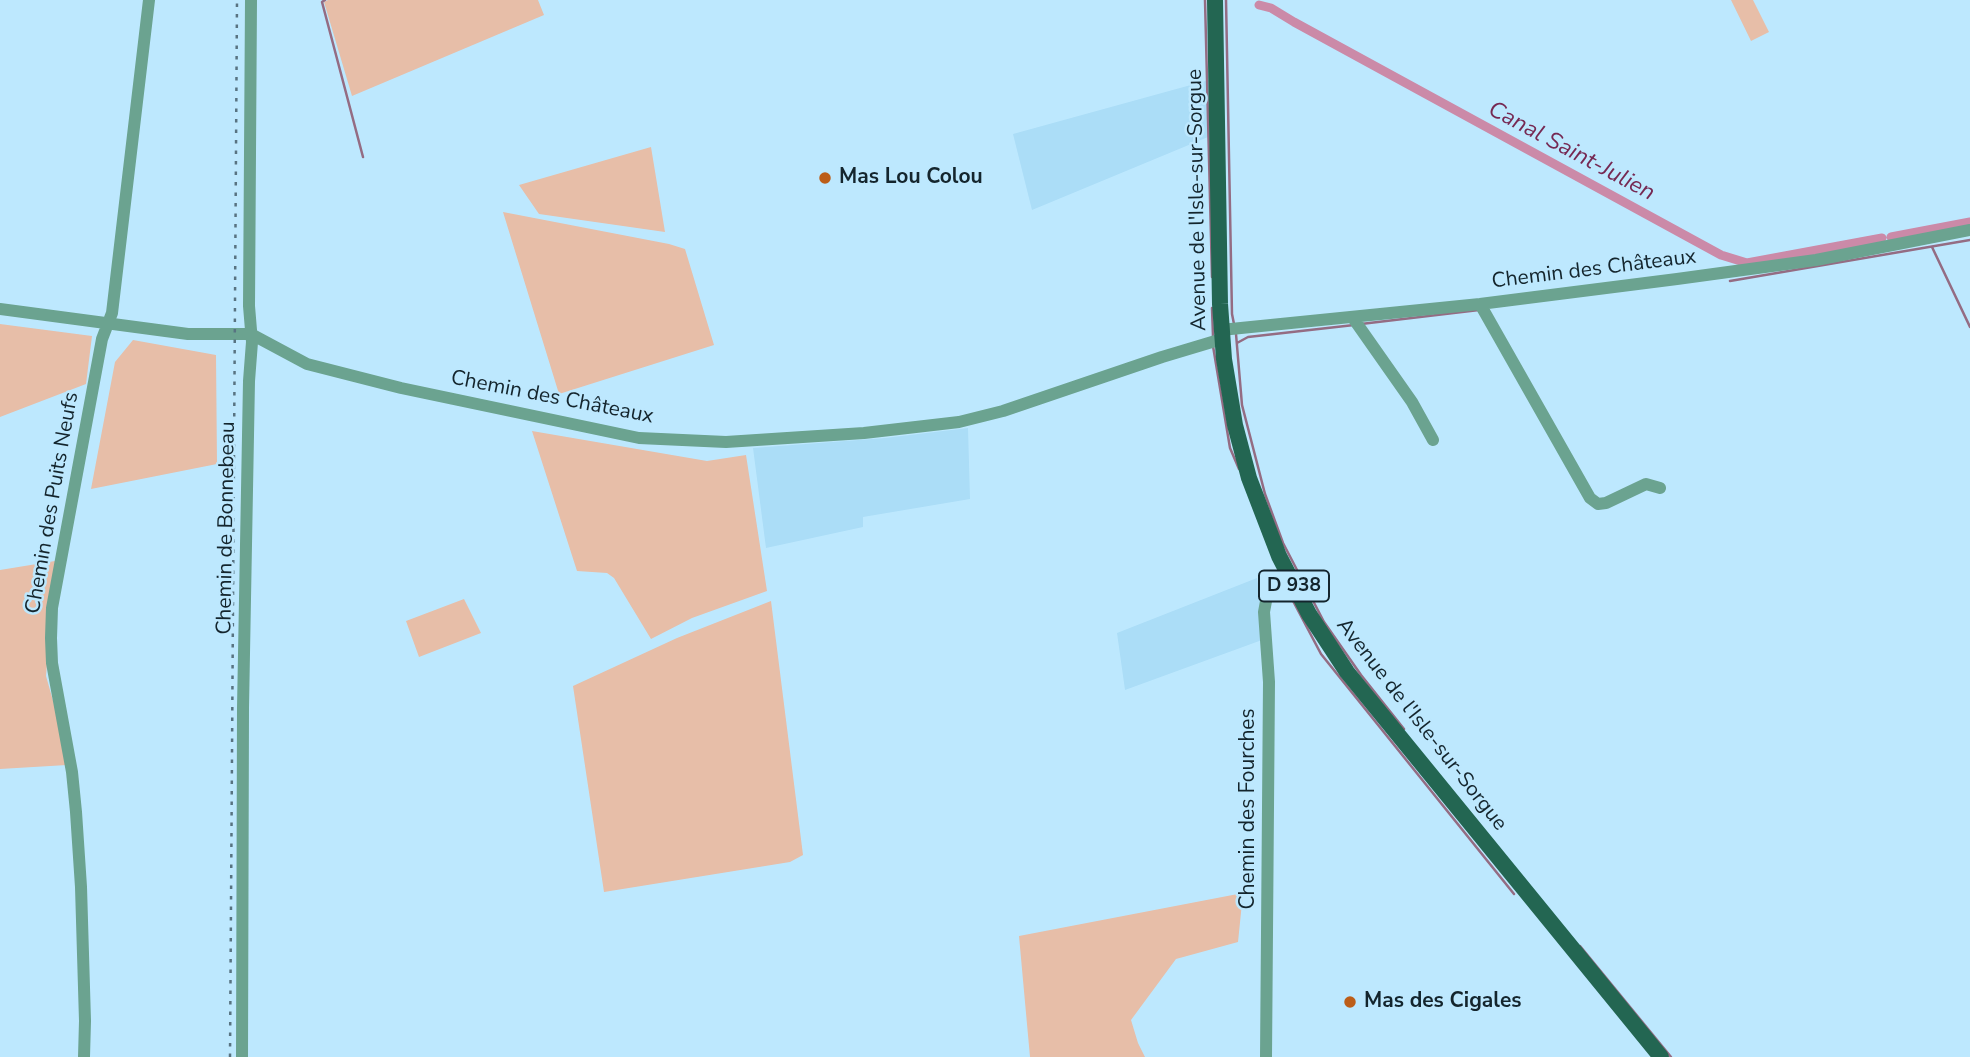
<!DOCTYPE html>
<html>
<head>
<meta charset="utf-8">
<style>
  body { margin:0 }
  canvas { display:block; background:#bde8fe }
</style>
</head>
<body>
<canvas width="1970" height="1057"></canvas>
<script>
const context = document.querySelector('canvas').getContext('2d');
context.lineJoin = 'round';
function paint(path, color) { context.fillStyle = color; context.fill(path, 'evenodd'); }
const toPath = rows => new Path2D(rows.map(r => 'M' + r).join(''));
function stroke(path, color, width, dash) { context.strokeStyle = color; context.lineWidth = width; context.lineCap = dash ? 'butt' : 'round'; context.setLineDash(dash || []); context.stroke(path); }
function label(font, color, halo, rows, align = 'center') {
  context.font = font + ' "Nunito Sans",sans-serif'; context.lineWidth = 5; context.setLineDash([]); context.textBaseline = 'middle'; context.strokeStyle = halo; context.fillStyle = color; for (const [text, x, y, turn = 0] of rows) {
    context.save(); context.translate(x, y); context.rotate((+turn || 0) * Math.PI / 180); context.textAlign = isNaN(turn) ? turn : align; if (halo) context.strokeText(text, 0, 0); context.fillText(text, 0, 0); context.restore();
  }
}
const built = toPath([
  [1209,80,1208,137,1032,210,1013,134],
  [968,428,970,499,863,517,863,527,766,548,753,448,885,438],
  [1257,578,1261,601,1262,640,1125,690,1117,633]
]);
const green = toPath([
  [328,0,538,0,544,15,352,96,324,2],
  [1731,0,1753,0,1769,32,1751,41],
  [651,147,665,232,539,214,519,185],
  [503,212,669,244,685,249,714,345,559,394],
  [0,324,92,336,86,384,0,417],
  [133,340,216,355,217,464,91,489,115,362],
  [532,431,707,461,746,455,767,591,692,618,651,639,614,578,607,573,577,571],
  [55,561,46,676,63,736,67,765,0,769,0,570],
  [464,599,481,633,419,657,406,621],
  [771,601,803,855,790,862,604,892,573,686,677,638],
  [1243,893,1238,942,1176,959,1131,1020,1138,1043,1145,1057,1030,1057,1019,936]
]);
const stream = toPath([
  [325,0,322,2,363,157],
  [1205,0,1212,277],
  [1226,0,1232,314,1234,324],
  [1932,247,1970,327],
  [1730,281,1970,240],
  [1212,308,1213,336],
  [1361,324,1479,310],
  [1236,334,1242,405,1265,494,1283,543,1324,622,1361,675,1404,729],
  [1237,343,1248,337,1354,325],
  [1213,346,1230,448,1239,469],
  [1282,580,1321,654,1514,894],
  [1580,946,1671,1057]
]);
const canal = toPath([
  [1259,5,1271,8,1294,22,1721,255,1747,263,1882,238],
  [1891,237,1970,222]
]);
const minor = toPath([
  [1480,304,1590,498,1598,504,1606,503,1646,484,1660,488],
  [0,309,188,334,251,334,307,364,401,388,639,438,726,442,864,433,959,422,1003,411,1162,357,1222,339],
  [1353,318,1412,402,1433,440],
  [1221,330,1480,304,1677,279,1816,260,1970,230],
  [84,1057,85,1021,81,887,76,812,72,772,52,663,51,638,52,608,102,339,112,313,149,0],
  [242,1057,243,708,249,381,252,342,249,306,251,0],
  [1266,1057,1269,682,1264,612,1269,585,1287,572]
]);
const major = toPath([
  [1215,0,1220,304,1224,359,1235,425,1249,478,1279,556,1309,614,1347,672,1661,1057]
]);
const rail = toPath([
  [230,1057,237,0]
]);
const markers = [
  [825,178,7,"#bc5d18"],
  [1350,1002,7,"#bc5d18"]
];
const shields = [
  [1294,586,70]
];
const shieldNames = [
  ["D 938",1294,586]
];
const poiNames = [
  ["Mas Lou Colou",839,178],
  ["Mas des Cigales",1364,1002]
];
const streetNames = [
  ["Avenue de l'Isle-sur-Sorgue",1198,200,-91],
  ["Chemin des Châteaux",1594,270,-7],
  ["Chemin des Châteaux",552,398,11],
  ["Chemin des Puits Neufs",53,503,-80],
  ["Chemin de Bonnebeau",227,528,-89],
  ["Avenue de l'Isle-sur-Sorgue",1421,725,52],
  ["Chemin des Fourches",1249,809,-90]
];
const waterNames = [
  ["Canal Saint-Julien",1571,152,28]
];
paint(built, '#abddf7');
paint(green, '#e7bea8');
stroke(stream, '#946c83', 2.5);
stroke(canal, '#cb8aa8', 9);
stroke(minor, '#6ba390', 12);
stroke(major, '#236652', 16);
stroke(rail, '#587381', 2.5, [3.5, 7]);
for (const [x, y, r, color] of markers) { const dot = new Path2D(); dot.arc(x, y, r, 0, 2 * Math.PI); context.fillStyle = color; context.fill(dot); stroke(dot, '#bde8fe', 2.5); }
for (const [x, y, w] of shields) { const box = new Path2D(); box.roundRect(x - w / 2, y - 15.5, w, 31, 5); context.fillStyle = '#bde8fe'; context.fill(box); stroke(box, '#14252d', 2); }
label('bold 19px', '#14252d', null, shieldNames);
label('bold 21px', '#14252d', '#bde8fe', poiNames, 'left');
label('21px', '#14252d', '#bde8fe', streetNames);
label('italic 23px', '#762953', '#bde8fe', waterNames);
</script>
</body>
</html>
